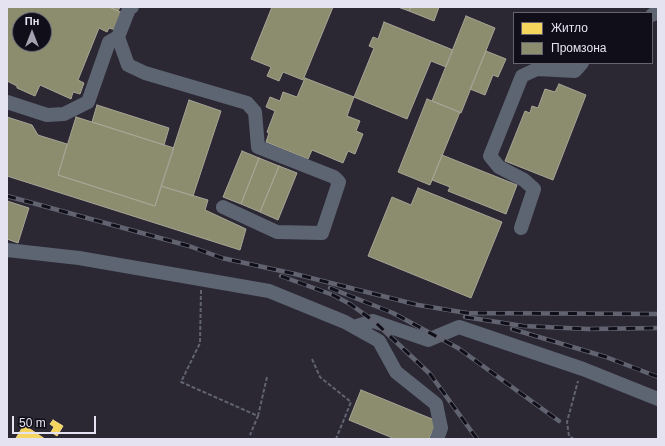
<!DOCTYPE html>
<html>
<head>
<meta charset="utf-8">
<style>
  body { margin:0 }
  #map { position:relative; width:665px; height:446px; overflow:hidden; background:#2b2834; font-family:Arial,sans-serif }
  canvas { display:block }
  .frame { position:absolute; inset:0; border:8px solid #e5e3f2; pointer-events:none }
  .legend { position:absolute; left:513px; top:12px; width:140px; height:52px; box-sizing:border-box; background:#100e18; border:1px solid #65636f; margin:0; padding:5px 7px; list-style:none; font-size:12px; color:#e5e3f2 }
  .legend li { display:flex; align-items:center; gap:8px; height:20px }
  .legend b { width:20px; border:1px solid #65636f }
  .north { position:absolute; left:12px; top:12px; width:40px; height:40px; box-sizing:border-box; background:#100e18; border:1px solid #65636f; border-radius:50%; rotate:0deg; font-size:11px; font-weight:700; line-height:16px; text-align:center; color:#e5e3f2 }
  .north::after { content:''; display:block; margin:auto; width:14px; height:18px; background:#a4a2b0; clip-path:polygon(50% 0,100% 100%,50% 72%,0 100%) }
  .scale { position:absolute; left:12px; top:416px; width:84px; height:18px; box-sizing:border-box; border:2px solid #e5e3f2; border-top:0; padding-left:5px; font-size:12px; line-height:14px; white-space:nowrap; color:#e5e3f2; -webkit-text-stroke:3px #100e18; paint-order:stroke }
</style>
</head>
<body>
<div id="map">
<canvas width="665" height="446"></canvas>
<div class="frame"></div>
<ul class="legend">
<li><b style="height:11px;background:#f6d55c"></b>Житло</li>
<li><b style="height:11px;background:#8c8c6e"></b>Промзона</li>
</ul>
<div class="north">Пн</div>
<div class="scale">50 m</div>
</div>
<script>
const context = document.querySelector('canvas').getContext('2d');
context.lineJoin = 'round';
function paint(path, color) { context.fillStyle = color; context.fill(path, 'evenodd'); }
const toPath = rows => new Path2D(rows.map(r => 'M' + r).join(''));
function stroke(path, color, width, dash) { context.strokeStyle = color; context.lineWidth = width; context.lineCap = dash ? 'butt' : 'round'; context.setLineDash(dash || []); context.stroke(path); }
const homes = toPath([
  [53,420,63,426,57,436,51,432,54,427,50,424,53,420],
  [24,425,45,439,16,438,24,425]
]);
const industry = toPath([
  [7,7,109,7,123,13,116,30,109,28,107,32,99,28,78,80,84,83,80,94,73,92,71,99,40,85,35,96,17,88,17,86,7,81,7,7],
  [20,20,44,20,44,44,20,44,20,20],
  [109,7,120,7,118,11,109,7],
  [272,7,333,7,303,80,283,72,279,81,267,76,271,67,251,59,272,7],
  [398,7,411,7,409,11,398,7],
  [411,7,439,7,434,21,409,11,411,7],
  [466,16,495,28,461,113,432,101,466,16],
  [384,22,453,50,446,67,431,61,407,119,354,97,374,48,369,46,373,37,378,39,384,22],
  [486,51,506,59,498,77,493,75,485,95,470,89,486,51],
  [305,78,354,97,347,116,360,121,356,131,363,134,355,154,348,151,343,163,312,150,308,159,266,142,269,133,267,132,275,111,266,107,270,97,280,101,283,92,297,97,305,78],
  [559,84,586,95,553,180,505,161,525,111,530,113,532,106,538,108,545,89,555,92,559,84],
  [427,99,460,112,430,185,398,172,427,99],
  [189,100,221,111,193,196,161,186,189,100],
  [97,105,169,128,164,145,92,122,97,105],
  [7,117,32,125,38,135,67,144,58,175,155,206,161,186,208,200,205,210,246,229,240,250,7,176,7,117],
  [76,117,174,148,155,206,58,175,76,117],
  [242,151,259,158,241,204,223,197,242,151],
  [442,155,517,185,506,214,448,191,450,187,432,180,442,155],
  [259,158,279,166,260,212,241,204,259,158],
  [279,166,297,173,278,220,260,212,279,166],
  [418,188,502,222,471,298,368,256,392,197,411,205,418,188],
  [7,201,29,208,18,243,7,239,7,201],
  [361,390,437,421,429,439,395,439,349,420,361,390]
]);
const path = toPath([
  [201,290,200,343,181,382,258,416,250,435],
  [312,359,320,377,351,402,336,439],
  [258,416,267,377],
  [574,439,569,436,567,422,578,381]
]);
const minor = toPath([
  [652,15,658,12],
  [118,37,128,65,145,73,247,103,255,112,258,147,334,177,339,182,322,233,277,232,223,207],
  [7,102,47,115,64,114,88,102,109,42,118,37,129,9,132,7],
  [521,228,534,189,524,180,499,167,490,156,522,76,537,69,575,71,582,63],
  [7,250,79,258,269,291,345,322,379,341,396,372,436,404,441,428,437,439],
  [354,327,373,321,428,340,459,327,583,369,658,399]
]);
const rail = toPath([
  [7,196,189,246,222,258,295,274,418,305,467,313,658,314],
  [281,276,333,295,350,304,375,322,430,374,477,439],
  [330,288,393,313,458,348,559,421],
  [465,317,523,326,588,329,658,328],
  [512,329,606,357,658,377]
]);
paint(homes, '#f6d55c');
stroke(homes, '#f1d989', 1);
paint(industry, '#8c8c6e');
stroke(industry, '#a7a696', 1);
stroke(path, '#616470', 2, [4, 2]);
stroke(minor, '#5d6472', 14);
stroke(rail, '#616470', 4.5);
stroke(rail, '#100e18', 3, [9]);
</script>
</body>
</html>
